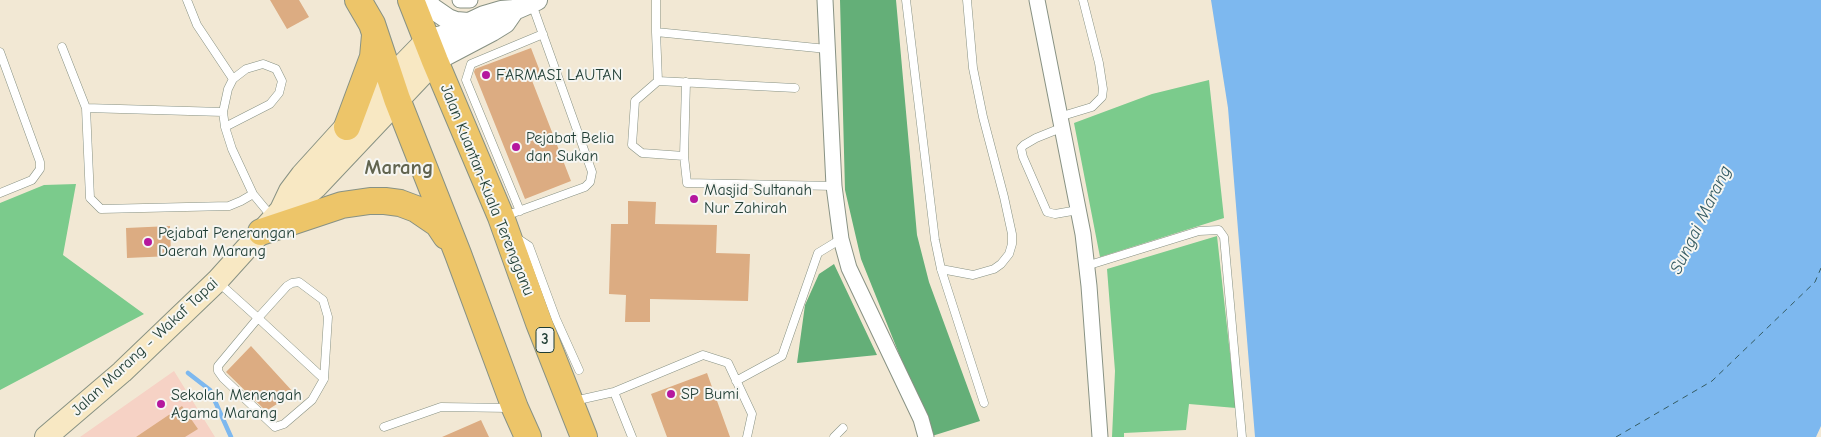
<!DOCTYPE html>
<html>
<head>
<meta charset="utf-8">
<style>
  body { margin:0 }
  canvas { display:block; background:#f2e8d4 }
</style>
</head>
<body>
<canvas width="1821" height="437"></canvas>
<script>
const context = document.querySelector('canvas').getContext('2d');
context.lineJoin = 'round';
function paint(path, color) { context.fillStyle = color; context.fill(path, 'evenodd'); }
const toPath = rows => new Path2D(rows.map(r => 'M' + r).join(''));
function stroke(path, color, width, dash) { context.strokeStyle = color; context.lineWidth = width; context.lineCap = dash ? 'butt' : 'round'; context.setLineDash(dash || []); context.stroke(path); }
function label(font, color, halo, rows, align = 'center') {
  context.font = font + ' "Comic Neue",sans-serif'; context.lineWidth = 4; context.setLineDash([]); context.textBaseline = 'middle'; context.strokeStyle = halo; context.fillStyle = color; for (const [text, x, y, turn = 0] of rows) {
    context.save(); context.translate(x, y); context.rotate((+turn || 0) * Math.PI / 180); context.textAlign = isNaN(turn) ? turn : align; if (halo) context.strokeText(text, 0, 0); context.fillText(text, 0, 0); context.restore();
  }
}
const built = toPath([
  [174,371,215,437,80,437]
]);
const green = toPath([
  [1209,80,1224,218,1100,257,1074,123,1152,94],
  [76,184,63,255,144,314,0,390,0,203,44,185],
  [1217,236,1236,408,1189,404,1186,430,1124,433,1124,437,1112,437,1115,371,1107,269]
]);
const forest = toPath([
  [840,0,896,0,917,235,929,282,980,421,932,436,861,259,845,190],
  [834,264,877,355,797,363,805,305,819,274]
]);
const water = toPath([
  [1211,0,1821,0,1821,426,1816,437,1255,437,1228,108]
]);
const stream = toPath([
  [188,373,210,390,231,437]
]);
const ferry = toPath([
  [1616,437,1712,381,1815,282,1821,268]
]);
const building = toPath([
  [270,0,299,0,309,17,287,29],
  [531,48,541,74,531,78,571,181,525,199,474,72,475,69],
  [628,201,656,202,655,224,717,225,716,253,750,254,748,301,650,299,650,322,625,322,626,295,609,294,611,224,628,224],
  [170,226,171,256,127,258,126,228],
  [251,346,294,393,266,411,226,372],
  [707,373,730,437,667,437,651,394],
  [182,406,198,429,185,437,136,437],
  [481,420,489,437,442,437]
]);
const service = toPath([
  [187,0,197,25,233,79],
  [656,0,656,32,827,49],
  [906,0,935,240,941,269,984,403],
  [656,32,658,81,635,101,632,145,642,153,684,156,687,183,834,186],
  [62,47,86,108,90,198,101,209,229,206,241,201,253,194],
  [0,52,40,162,40,169,32,180,0,193],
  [658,81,795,88],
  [86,108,223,112],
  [1059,117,1092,107,1102,97,1103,89,1099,63,1083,0],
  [225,127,270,104,279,93,282,81,276,69,263,64,246,69,233,79,228,89,223,112,225,127,232,149,253,194,272,217],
  [1061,128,1036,138,1024,145,1021,148,1023,157,1047,212,1055,214,1078,210],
  [684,156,686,82],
  [520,211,466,80,471,64,543,34],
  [505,216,585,187,590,182,592,172,532,4],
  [515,241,520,240,529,246,556,319,579,370],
  [1086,266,1199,231,1219,230,1224,237,1242,437],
  [941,269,973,275,994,269,1001,264,1009,254,1012,244,1012,234,1004,197,983,117,973,68,967,0],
  [218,282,258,318,218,366,218,371,223,378,275,427,284,424,312,400,324,379,328,317,323,300,299,282,292,283,287,286,258,318,324,379],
  [736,381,782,356,818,253,841,239],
  [614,392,632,437],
  [574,401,614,392,703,355,728,363,752,414,747,437],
  [384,427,441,407,510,408],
  [834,437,843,428]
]);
const minor = toPath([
  [460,0,470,0],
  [825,0,834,186,841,239,849,268,921,419,926,437],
  [1037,0,1083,234,1089,286,1100,437]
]);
const tertiary = toPath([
  [426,0,432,8,448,19,456,22,468,23],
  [427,40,442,36,484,16,501,11,514,10,537,0],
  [435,61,492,31,505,23,514,10]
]);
const secondary = toPath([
  [282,209,301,200,316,187,435,61],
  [46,437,122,372,217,281,281,210,290,191,302,175,390,78,427,40]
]);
const trunk = toPath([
  [358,0,372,24,397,99,458,254,515,408,528,437],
  [411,0,435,61,501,217,539,323,584,437],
  [347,127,373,57,375,35],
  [261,232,342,205,370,201,385,201,400,203,416,209,438,224,446,236]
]);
const markers = [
  [486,75,5,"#b5179e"],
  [516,147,5,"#b5179e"],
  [694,199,5,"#b5179e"],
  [148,242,5,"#b5179e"],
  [671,394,5,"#b5179e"],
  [161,404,5,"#b5179e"]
];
const shields = [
  [545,340,18]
];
const shieldNames = [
  ["3",545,340]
];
const poiNames = [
  ["FARMASI LAUTAN",496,75],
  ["Pejabat Belia",526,138],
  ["dan Sukan",526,156],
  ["Masjid Sultanah",704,190],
  ["Nur Zahirah",704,208],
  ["Pejabat Penerangan",158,233],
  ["Daerah Marang",158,251],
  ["SP Bumi",681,394],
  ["Sekolah Menengah",171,395],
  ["Agama Marang",171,413]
];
const streetNames = [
  ["Jalan Kuantan-Kuala Terengganu",487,190,68],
  ["Jalan Marang - Wakaf Tapai",145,347,-43]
];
const waterNames = [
  ["Sungai Marang",1701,220,-64]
];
const districtNames = [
  ["Marang",399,168]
];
paint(built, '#f6d2c5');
paint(green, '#7bcb8c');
paint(forest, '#64af78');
paint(water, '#7db8ef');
stroke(stream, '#7db8ef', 4.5);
stroke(ferry, '#365c63', 1, [6, 5]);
paint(building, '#dcac82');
stroke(service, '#889284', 9);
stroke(minor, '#889284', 17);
stroke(tertiary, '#889284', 22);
stroke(secondary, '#889284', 24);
stroke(trunk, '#889284', 28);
stroke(service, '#fff', 8);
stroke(minor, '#fff', 15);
stroke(tertiary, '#fff', 20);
stroke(secondary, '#f8e8c3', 22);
stroke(trunk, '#edc569', 26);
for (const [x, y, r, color] of markers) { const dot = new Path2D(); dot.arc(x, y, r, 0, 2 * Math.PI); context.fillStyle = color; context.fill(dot); stroke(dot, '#f6f6f2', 2); }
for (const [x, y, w] of shields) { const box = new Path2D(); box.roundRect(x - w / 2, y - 12.5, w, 25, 4); context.fillStyle = '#f6f6f2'; context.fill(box); stroke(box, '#1f3d34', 1); }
label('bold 15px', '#1f3d34', null, shieldNames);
label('16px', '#1f3d34', '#f6f6f2', poiNames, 'left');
label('16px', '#1f3d34', '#f6f6f2', streetNames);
label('italic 18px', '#365c63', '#f6f6f2', waterNames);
label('bold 21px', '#61644f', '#f6f6f2', districtNames);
</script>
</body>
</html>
